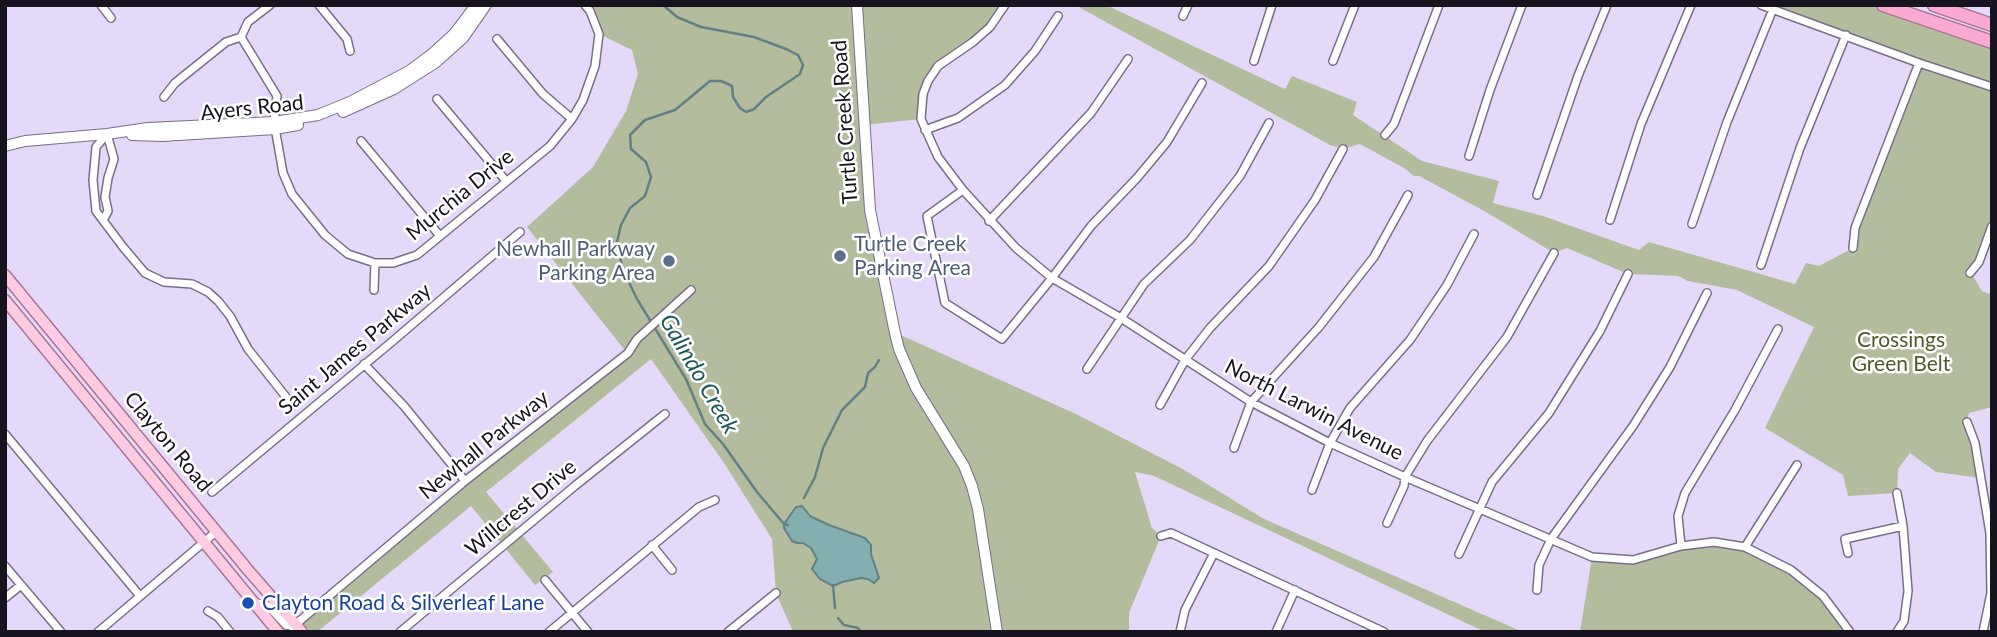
<!DOCTYPE html>
<html>
<head>
<meta charset="utf-8">
<style>
  body { margin:0 }
  #map { position:relative; width:1997px; height:637px; overflow:hidden; background:#e5d9f9; font-family:Lato,sans-serif }
  canvas { display:block }
  .frame { position:absolute; inset:0; border:7px solid #17131e; pointer-events:none }
</style>
</head>
<body>
<div id="map">
<canvas width="1997" height="637"></canvas>
<div class="frame"></div>
</div>
<script>
const context = document.querySelector('canvas').getContext('2d');
context.lineJoin = 'round';
function paint(path, color) { context.fillStyle = color; context.fill(path, 'evenodd'); }
const toPath = rows => new Path2D(rows.map(r => 'M' + r).join(''));
function stroke(path, color, width, dash) { context.strokeStyle = color; context.lineWidth = width; context.lineCap = dash ? 'butt' : 'round'; context.setLineDash(dash || []); context.stroke(path); }
function label(font, color, halo, rows, align = 'center') {
  context.font = font + ' Lato,sans-serif'; context.lineWidth = 5; context.setLineDash([]); context.textBaseline = 'middle'; context.strokeStyle = halo; context.fillStyle = color; for (const [text, x, y, turn = 0] of rows) {
    context.save(); context.translate(x, y); context.rotate((+turn || 0) * Math.PI / 180); context.textAlign = isNaN(turn) ? turn : align; if (halo) context.strokeText(text, 0, 0); context.fillText(text, 0, 0); context.restore();
  }
}
const green = toPath([
  [585,5,1005,5,990,27,952,55,928,81,921,119,864,125,866,166,896,333,1076,414,1181,468,1264,519,1523,632,1485,632,1154,476,1135,472,1152,528,1161,536,1129,613,1129,632,793,632,776,593,772,539,724,463,651,359,486,492,553,572,535,585,471,506,317,632,302,632,296,624,627,353,527,227,593,167,626,111,638,74,632,50,599,34],
  [1075,5,1106,5,1285,89,1292,76,1357,102,1353,115,1422,161,1499,181,1493,203,1543,216,1639,250,1649,242,1795,284,1806,263,1819,266,1853,248,1855,228,1919,63,1761,5,1883,5,1992,42,1992,226,1971,273,1982,291,1992,295,1992,407,1969,413,1967,422,1981,478,1936,472,1910,453,1898,469,1897,493,1848,496,1843,475,1765,428,1814,327,1737,290,1688,281,1678,276,1628,274,1567,248,1554,253,1486,212,1419,176,1414,176,1404,168,1360,144,1343,149,1330,145],
  [1714,542,1745,547,1791,570,1823,596,1850,632,1580,632,1592,557,1633,560]
]);
const water = toPath([
  [802,506,810,516,829,525,865,538,871,545,871,554,879,578,874,583,868,579,861,578,842,582,833,586,820,579,812,569,817,559,811,548,803,543,797,543,792,541,784,528,784,524,796,507,802,506]
]);
const stream = toPath([
  [663,5,677,17,701,27,754,37,786,49,798,55,803,65,800,74,766,97,754,109,746,112,740,108,733,97,732,86,721,81,710,81,675,110,645,120,630,135,631,149,646,162,651,177,645,196,630,208,621,225,617,242,623,270,637,299,686,379,705,424,723,444,757,492,784,524,788,525],
  [804,498,815,477,823,448,842,410,865,387,868,373,875,367,879,360],
  [833,585,835,608],
  [838,618,844,625,858,628,861,632]
]);
const street = toPath([
  [101,5,111,18],
  [319,5,347,39,350,51],
  [1005,5,990,27,973,42,938,66,928,81,923,94,921,119,938,157,963,190,1016,248,1052,278,1121,318,1251,402,1330,443,1405,477,1592,557,1633,560,1681,546,1714,542,1745,547,1791,570,1823,596,1850,632],
  [1761,5,1919,63,1992,87],
  [1183,16,1188,5],
  [241,37,277,96,274,122,283,173,292,194,325,235,348,254,375,263,393,263,417,255,550,146,572,119,583,100,595,66,599,34,590,11,585,5],
  [241,37,248,22,270,5],
  [497,39,543,94,572,119],
  [1254,61,1272,5],
  [1333,61,1355,5],
  [164,97,175,83,226,42,241,37],
  [437,99,506,181],
  [925,130,958,118,1005,85,1035,51,1058,16],
  [1385,135,1394,124,1439,5],
  [361,141,440,236],
  [1469,156,1490,90,1522,5],
  [963,190,927,216,945,303,1002,339,1052,278,1091,226,1137,178,1167,142,1202,83],
  [1537,195,1578,76,1607,5],
  [103,220,108,211,105,197,108,178,114,159,107,134,96,147,93,180,96,211,123,247,145,273,164,282,192,284,208,292,218,301,230,316,248,349,290,402],
  [1610,220,1641,124,1691,5],
  [989,221,1091,113,1128,59],
  [1692,224,1727,122,1773,9],
  [1853,248,1855,228,1919,63],
  [1761,265,1800,148,1846,35],
  [1970,273,1979,262,1992,226],
  [374,290,375,263],
  [364,364,404,406,465,481],
  [1087,369,1144,284,1190,240,1240,176,1269,123],
  [1160,405,1185,360,1210,328,1269,266,1315,200,1343,149],
  [1967,422,1975,443,1990,533,1991,593,1983,632],
  [5,434,140,596],
  [1234,448,1251,402,1319,327,1374,257,1408,195],
  [1312,490,1330,443,1350,408,1410,340,1447,285,1474,234],
  [212,492,394,340,520,232],
  [1897,493,1903,526,1908,591,1904,621,1897,632],
  [1387,523,1404,486,1405,477,1427,441,1507,337,1554,253],
  [1161,536,1171,533,1384,632],
  [652,545,672,570],
  [1681,546,1678,516,1685,493,1735,410,1778,329],
  [1745,547,1797,465],
  [1848,553,1845,539,1903,526],
  [1459,554,1492,482,1549,413,1600,331,1628,274],
  [5,566,61,632],
  [545,580,588,632],
  [1537,590,1539,565,1551,539,1633,426,1670,367,1707,293],
  [5,598,21,585],
  [208,611,218,617,230,632],
  [296,624,465,481,628,353,637,339,691,290],
  [98,632,217,531],
  [400,632,576,485,665,414],
  [549,632,699,507,715,500],
  [728,632,776,593],
  [1180,632,1185,610,1214,553],
  [1276,632,1295,590]
]);
const secondary = toPath([
  [857,5,870,210,895,333,899,349,916,388,964,466,972,486,978,509,997,632],
  [343,112,394,89,435,63,463,38,486,5],
  [132,135,162,136,275,129,298,125],
  [5,146,25,141,107,134,148,128,274,122,318,115,350,102,409,71,432,54,454,34,476,5],
  [256,604,273,609,287,624,296,624,294,632]
]);
const primary = toPath([
  [5,275,248,570,302,632],
  [5,300,278,632]
]);
const highway = toPath([
  [1883,5,1992,42],
  [1934,5,1992,25]
]);
const markers = [
  [840,256,7,"#5c6f8a"],
  [669,261,7,"#5c6f8a"],
  [248,603,7,"#1a4fb4"]
];
const streetNames = [
  ["Ayers Road",252,108,-6],
  ["Turtle Creek Road",845,122,-94],
  ["Murchia Drive",460,195,-39],
  ["Saint James Parkway",355,349,-40],
  ["North Larwin Avenue",1314,410,27],
  ["Clayton Road",168,442,50],
  ["Newhall Parkway",484,445,-39],
  ["Willcrest Drive",521,508,-40]
];
const serviceNames = [
  ["Turtle Creek",854,244],
  ["Parking Area",854,268],
  ["Newhall Parkway",655,249,"right"],
  ["Parking Area",655,273,"right"]
];
const parkNames = [
  ["Crossings",1901,340],
  ["Green Belt",1901,364]
];
const transitNames = [
  ["Clayton Road & Silverleaf Lane",262,603]
];
const waterNames = [
  ["Galindo Creek",699,374,60]
];
paint(green, '#b3bd9d');
paint(water, '#84afb1');
stroke(water, '#638085', 2);
stroke(stream, '#638085', 2.5);
stroke(street, '#796e8a', 10);
stroke(secondary, '#796e8a', 12);
stroke(primary, '#ab7592', 13);
stroke(highway, '#ab7592', 15);
stroke(street, '#fff', 7);
stroke(secondary, '#fff', 10);
stroke(primary, '#fdcce3', 10);
stroke(highway, '#fbaad1', 12);
for (const [x, y, r, color] of markers) { const dot = new Path2D(); dot.arc(x, y, r, 0, 2 * Math.PI); context.fillStyle = color; context.fill(dot); stroke(dot, '#fff', 2.5); }
label('21px', '#17131e', '#fff', streetNames);
label('21px', '#4e5e75', '#fff', serviceNames, 'left');
label('21px', '#4f5c29', '#fff', parkNames);
label('21px', '#164399', '#fff', transitNames, 'left');
label('italic 23px', '#1b595b', '#fff', waterNames);
</script>
</body>
</html>
